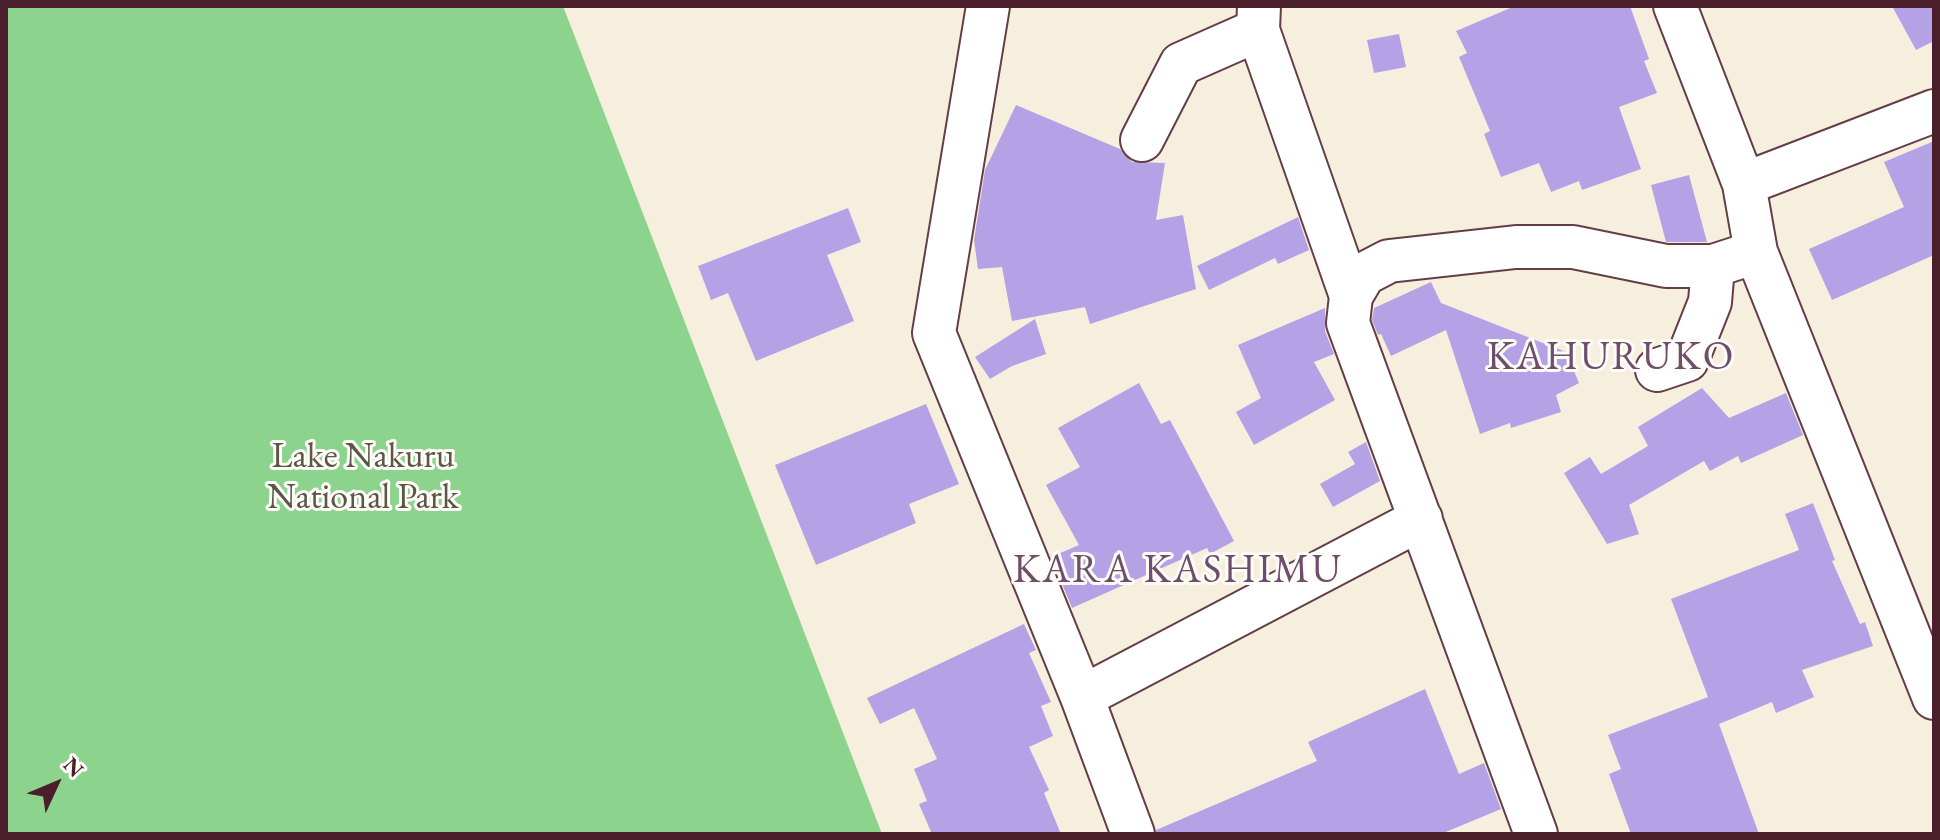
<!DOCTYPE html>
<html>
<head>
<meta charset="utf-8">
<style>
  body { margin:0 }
  #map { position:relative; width:1940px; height:840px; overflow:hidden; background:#f6efdd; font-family:"EB Garamond",serif }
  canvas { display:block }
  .frame { position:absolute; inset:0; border:8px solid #4a1f2b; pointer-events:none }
  .north { position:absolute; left:16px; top:744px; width:80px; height:80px; -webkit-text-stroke:6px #fdfcf7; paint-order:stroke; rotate:46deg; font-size:22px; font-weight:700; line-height:32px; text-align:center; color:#4a1f2b }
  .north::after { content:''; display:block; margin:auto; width:28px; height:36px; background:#4a1f2b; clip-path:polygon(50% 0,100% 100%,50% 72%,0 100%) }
</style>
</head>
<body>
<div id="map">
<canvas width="1940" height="840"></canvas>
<div class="frame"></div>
<div class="north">N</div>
</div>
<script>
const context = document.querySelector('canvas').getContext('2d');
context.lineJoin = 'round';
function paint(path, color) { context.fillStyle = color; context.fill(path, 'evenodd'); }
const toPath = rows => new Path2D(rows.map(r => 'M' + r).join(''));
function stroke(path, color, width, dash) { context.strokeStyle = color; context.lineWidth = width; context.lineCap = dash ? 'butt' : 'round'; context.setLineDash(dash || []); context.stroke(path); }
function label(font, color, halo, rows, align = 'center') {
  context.font = font + ' "EB Garamond",serif'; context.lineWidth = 6; context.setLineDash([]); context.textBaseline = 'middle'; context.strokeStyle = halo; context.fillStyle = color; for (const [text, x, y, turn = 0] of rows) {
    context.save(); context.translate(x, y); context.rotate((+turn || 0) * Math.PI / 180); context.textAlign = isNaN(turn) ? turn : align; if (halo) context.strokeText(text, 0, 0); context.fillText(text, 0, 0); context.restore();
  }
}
const green = toPath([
  [6,6,563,6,882,834,6,834]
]);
const building = toPath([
  [1515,6,1630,6,1649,59,1644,61,1657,93,1619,107,1641,169,1582,190,1579,181,1551,192,1539,163,1501,177,1484,134,1490,131,1459,57,1467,53,1456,31],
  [1892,6,1934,6,1934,41,1916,50],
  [1399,34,1406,67,1374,73,1367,40],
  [1016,105,1120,149,1132,162,1165,163,1156,220,1183,215,1196,289,1090,324,1085,307,1012,321,1002,267,978,269,974,240,985,170],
  [1934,141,1934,255,1832,300,1809,249,1904,207,1884,162],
  [1689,175,1707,242,1666,242,1651,185],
  [848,208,861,242,827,255,854,321,756,361,728,293,711,300,698,266],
  [1298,217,1309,250,1278,264,1275,258,1209,290,1197,266],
  [1431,282,1441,303,1566,352,1579,383,1556,395,1561,412,1511,428,1510,423,1480,434,1446,330,1391,356,1381,334,1378,335,1372,320,1374,308],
  [1325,308,1325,331,1334,354,1314,362,1335,400,1254,445,1236,412,1261,398,1238,345],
  [1035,319,1046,354,1012,366,990,379,975,357],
  [1139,383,1161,424,1170,420,1234,541,1210,554,1207,548,1072,608,1051,557,1079,545,1046,485,1080,467,1058,428],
  [1702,388,1729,418,1786,393,1803,435,1741,463,1738,456,1710,471,1704,461,1629,505,1639,534,1607,544,1564,473,1590,457,1601,474,1648,446,1638,427],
  [926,404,959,484,909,504,916,523,816,565,775,465],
  [1366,442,1380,481,1333,507,1320,484,1355,464,1348,452],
  [1813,503,1835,560,1832,561,1860,624,1865,622,1873,646,1802,670,1814,697,1776,713,1772,702,1719,724,1759,834,1631,834,1609,774,1621,769,1608,735,1708,697,1671,599,1799,550,1785,514],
  [1024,624,1036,650,1029,653,1051,702,1041,706,1053,736,1029,747,1049,790,1044,793,1061,834,932,834,919,804,927,801,914,769,937,759,914,708,880,724,867,698],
  [1425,689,1459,774,1484,763,1501,809,1441,834,1156,834,1156,830,1317,761,1308,742]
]);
const minor = toPath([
  [988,6,934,333,1082,697,1133,834],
  [1259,6,1258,30,1351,296],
  [1675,6,1744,184,1756,252,1934,698],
  [1142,140,1181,64,1258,30],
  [1744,184,1934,111],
  [1657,370,1687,360,1710,302,1713,266],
  [1082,697,1421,519],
  [1536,834,1348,323,1351,296,1364,274,1389,261,1516,247,1573,247,1666,266,1713,266,1756,252]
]);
const parkNames = [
  ["Lake Nakuru",363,457],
  ["National Park",363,498]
];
const quarterNames = [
  ["KAHURUKO",1611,358],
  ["KARA KASHIMU",1178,571]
];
paint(green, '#8cd38e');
paint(building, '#b5a2e6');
stroke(minor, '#643e46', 46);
stroke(minor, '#fff', 42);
label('36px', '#5e5549', '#fdfcf7', parkNames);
context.letterSpacing = '2px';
label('40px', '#6f4d6c', '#fdfcf7', quarterNames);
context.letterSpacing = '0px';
</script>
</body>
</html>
